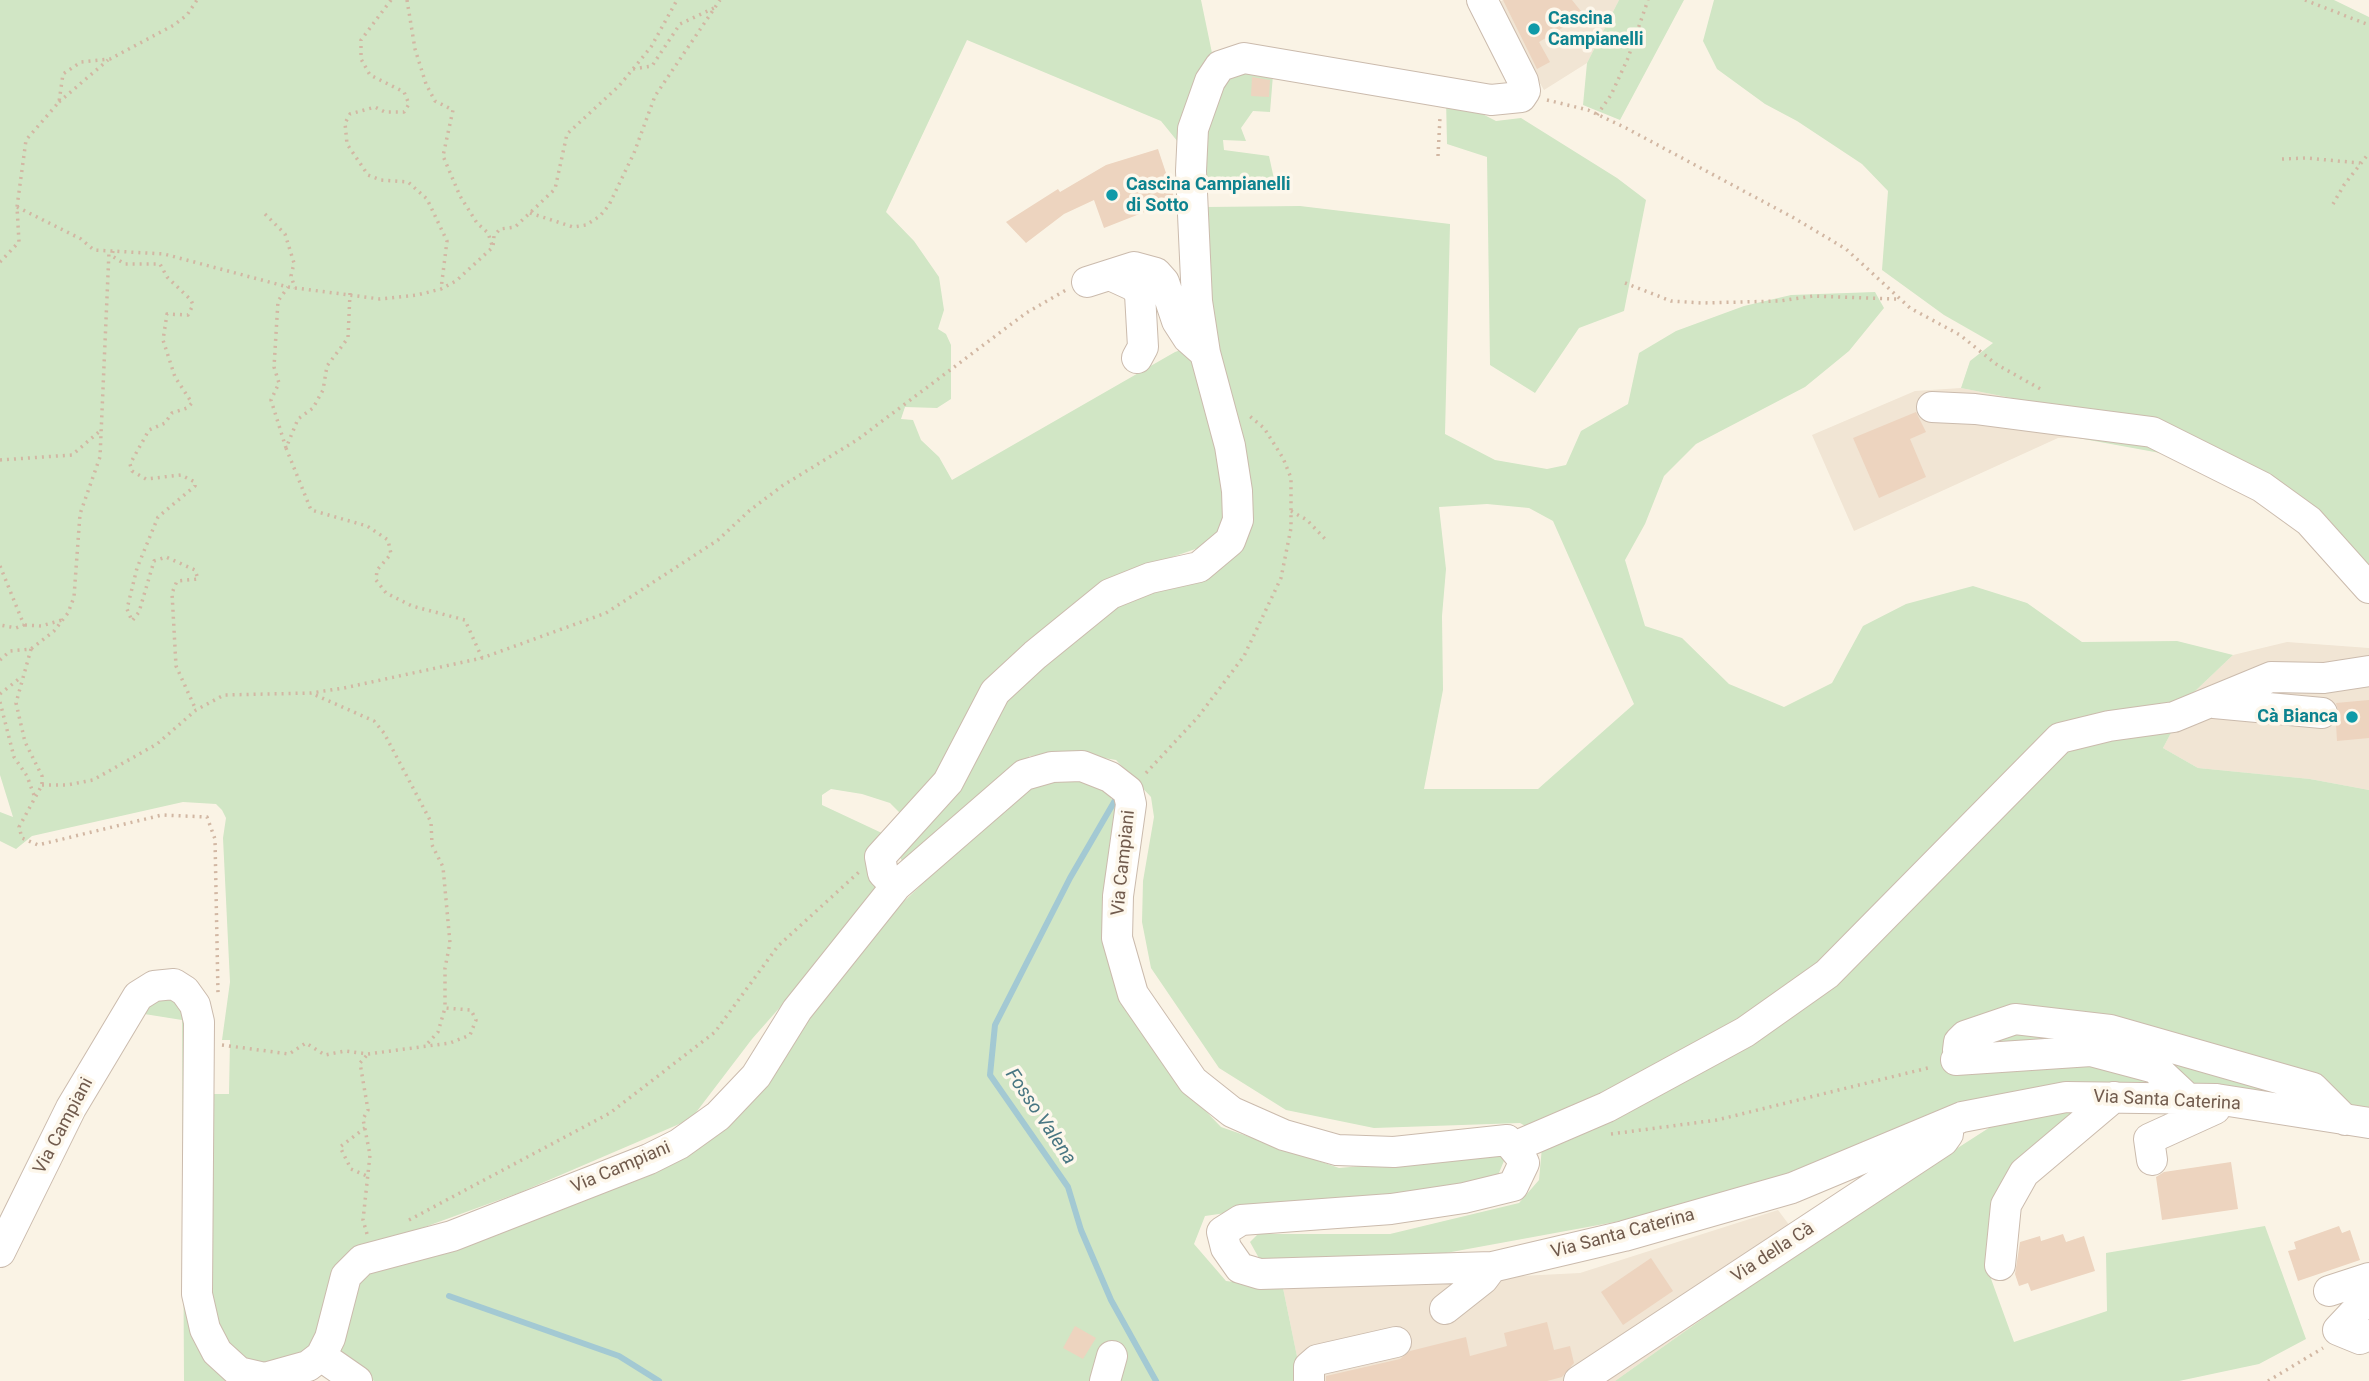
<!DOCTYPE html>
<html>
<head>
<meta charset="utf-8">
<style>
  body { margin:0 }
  canvas { display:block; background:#faf3e5 }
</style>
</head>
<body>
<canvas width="2369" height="1381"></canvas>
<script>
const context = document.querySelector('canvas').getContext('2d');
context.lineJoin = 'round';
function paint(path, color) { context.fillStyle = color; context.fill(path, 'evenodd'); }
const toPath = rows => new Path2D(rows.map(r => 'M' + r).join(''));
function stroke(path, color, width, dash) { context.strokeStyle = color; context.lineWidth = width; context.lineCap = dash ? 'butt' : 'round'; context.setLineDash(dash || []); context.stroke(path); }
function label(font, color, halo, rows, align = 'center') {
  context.font = font + ' Roboto,sans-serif'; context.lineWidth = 7; context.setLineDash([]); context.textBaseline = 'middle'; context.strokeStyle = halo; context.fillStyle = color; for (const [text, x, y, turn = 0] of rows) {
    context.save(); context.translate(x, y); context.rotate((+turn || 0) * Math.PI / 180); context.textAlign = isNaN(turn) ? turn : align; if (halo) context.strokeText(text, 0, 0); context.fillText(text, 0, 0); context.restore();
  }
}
const residential = toPath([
  [1503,0,1619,0,1587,63,1544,90,1494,5],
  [1961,388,2078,411,2078,438,2058,438,1854,531,1812,435,1915,391],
  [2287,642,2369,648,2369,790,2310,779,2198,768,2163,748,2191,695,2233,655],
  [1778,1210,1805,1246,1615,1381,1302,1381,1283,1288,1580,1273]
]);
const green = toPath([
  [0,0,1201,0,1212,53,1178,142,1161,121,967,40,886,212,914,241,939,277,944,310,938,329,946,334,951,345,951,399,937,408,905,407,901,419,913,420,921,440,939,457,952,480,1175,352,1195,345,1232,496,1228,529,1207,545,1158,562,1069,614,943,777,903,816,890,803,862,794,831,789,822,795,822,805,884,834,873,879,878,896,752,1039,691,1119,521,1192,356,1252,320,1335,309,1350,254,1367,223,1347,208,1293,208,1094,229,1094,230,1040,222,1040,230,982,223,838,226,818,222,810,216,804,183,802,32,836,16,849,0,841,0,812,13,817,0,775],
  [1619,0,1684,0,1620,120,1583,105,1587,63],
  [1714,0,2334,0,2369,17,2369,575,2282,493,2182,457,2078,438,2077,411,1961,388,1970,361,1993,343,1944,315,1882,270,1888,191,1862,164,1797,121,1765,104,1717,69,1703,41],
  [1245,64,1446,99,1457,101,1496,121,1521,118,1617,178,1646,200,1624,311,1579,328,1535,393,1490,365,1487,157,1447,144,1446,99,1273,75,1270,112,1253,111,1241,128,1246,141,1223,140,1224,150,1269,156,1276,188,1202,188,1200,147,1207,103,1219,74,1231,67],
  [1300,206,1450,224,1445,434,1495,460,1547,469,1566,465,1581,431,1628,404,1639,353,1676,331,1744,306,1791,295,1875,292,1884,308,1849,351,1805,387,1696,444,1664,476,1645,524,1625,560,1645,626,1682,638,1729,684,1784,707,1832,683,1863,626,1906,604,1973,586,2027,603,2082,642,2177,641,2233,655,2191,695,2163,748,2198,768,2310,779,2369,790,2369,1107,2074,1088,1675,1211,1435,1255,1260,1260,1250,1242,1258,1234,1390,1234,1519,1203,1539,1180,1543,1136,1520,1123,1374,1128,1286,1110,1219,1068,1151,968,1142,922,1143,881,1154,817,1151,797,1116,760,1074,753,1030,756,905,865,895,850,1010,693,1099,616,1245,539,1204,255,1206,207],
  [1487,504,1529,508,1553,521,1634,704,1538,789,1424,789,1443,690,1442,616,1446,569,1439,507],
  [1059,774,1103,782,1119,813,1110,840,1105,906,1114,980,1139,1029,1172,1076,1221,1127,1339,1168,1470,1156,1506,1156,1496,1180,1422,1194,1302,1202,1205,1216,1194,1244,1226,1281,1283,1288,1302,1381,374,1381,333,1343,343,1301,365,1274,448,1253,658,1165,892,913,1020,790],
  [162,994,184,1001,195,1311,227,1381,184,1381,182,1020,138,1013],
  [2090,1104,2039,1146,1986,1265,2014,1342,2107,1311,2106,1253,2265,1226,2306,1339,2259,1364,2179,1381,1615,1381,1805,1246,1995,1124]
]);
const stream = toPath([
  [1117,797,1070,878,995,1025,990,1075,1068,1187,1081,1230,1111,1300,1156,1381],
  [449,1296,619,1356,659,1381]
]);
const building = toPath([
  [1503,0,1572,0,1584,15,1539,42,1550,62,1537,69],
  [1252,77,1270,80,1269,97,1251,96],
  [1158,149,1175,200,1104,228,1094,200,1064,214,1026,243,1006,222,1058,189,1060,192,1106,165],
  [1916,412,1926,432,1910,439,1926,477,1879,498,1853,438],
  [2369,700,2369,738,2337,741,2336,724,2339,714,2336,703],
  [2231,1162,2238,1209,2162,1220,2156,1177,2164,1172],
  [2339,1226,2342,1233,2350,1230,2360,1260,2298,1281,2288,1251,2296,1249,2294,1242],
  [2063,1234,2066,1242,2084,1236,2095,1271,2031,1291,2028,1283,2019,1286,2015,1274,2020,1242,2040,1236,2041,1241],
  [1651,1258,1673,1291,1623,1325,1601,1292],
  [1547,1322,1554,1350,1570,1346,1574,1363,1562,1377,1547,1381,1326,1381,1326,1376,1400,1359,1410,1351,1466,1337,1470,1356,1507,1346,1504,1333],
  [1075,1326,1096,1338,1083,1359,1063,1348]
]);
const path = toPath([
  [391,0,361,40,361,59,370,75,404,92,409,104,404,112,385,112,375,107,350,114,345,123,347,144,368,175,381,180,408,182,427,199,447,241,441,289],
  [407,0,415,49,426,84,435,101,453,110,443,156,460,196,477,223,488,233,492,245],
  [2305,0,2369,25],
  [633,69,652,66,680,24,714,8],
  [1547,100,1588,110,1626,128,1794,218,1846,249,1910,308,1960,335,1996,364,2044,391],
  [59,102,108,60],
  [1597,115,1611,95,1628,58,1648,0],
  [1438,156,1440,117],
  [2282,159,2306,158,2360,163],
  [2333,204,2344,185,2369,153],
  [17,207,81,239,94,250,164,254,288,287,380,299,417,295,441,289,456,281,493,247,494,236,500,229,515,227,555,189,567,134,619,86,651,47,677,0],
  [530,213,573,227,586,225,600,216,609,205,634,153,655,96,720,0],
  [265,214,285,234,294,263,291,276,295,288],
  [113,251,112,256,125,264,160,264,167,277,191,300,193,305,188,315,167,314,163,340,175,377,192,403,187,408,172,413,165,423,149,430,130,464,132,471,146,479,181,475,195,482,195,486,158,517,137,568,127,609,132,621,139,612,154,561,166,557,195,570,198,579,177,581,172,593,176,666,196,710],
  [0,262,19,242,17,207,26,140,59,102,63,74,81,62,110,59,174,25,187,15,197,0],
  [1625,283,1671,301,1702,303,1780,301,1813,296,1897,299],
  [350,293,348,338,327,366,323,390,313,408,298,419,286,448,311,510,367,526,388,540,391,554,377,570,376,580,386,593,412,606,465,620,482,658],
  [286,448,271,400,279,383,274,367,278,301,288,287],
  [0,460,72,455,100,431],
  [1291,511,1307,520,1327,541],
  [0,566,24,625,16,628,0,625],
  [25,625,41,626,62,620],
  [31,649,16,703,25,742,42,776,42,785,19,827,22,838,38,845,162,815,207,817,215,839,218,994],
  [0,660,10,651,31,649,54,631,68,613,74,597,80,514,100,457,109,252],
  [0,694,20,678],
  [0,702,14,757,27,776,35,798],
  [1146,773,1198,717,1244,656,1281,578,1291,528,1291,478,1283,458,1264,428,1247,414],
  [42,785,67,785,93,780,157,744,196,710,224,695,311,693,344,688,482,658,606,613,718,540,749,511,782,486,857,440,1026,313,1066,290],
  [428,1043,438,1032,445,1008],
  [222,1045,289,1054,306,1043,325,1055,345,1051,368,1054,450,1043,470,1035,476,1020,471,1010,445,1008,445,968,450,943,443,867,432,845,431,822,384,733,374,721,313,694],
  [365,1128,340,1147,351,1169,369,1177],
  [1611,1134,1717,1120,1932,1067],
  [409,1220,610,1113,715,1032,778,946,859,872],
  [367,1234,363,1220,370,1155,363,1119,368,1110,360,1063,368,1054],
  [2268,1381,2323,1348]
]);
const minor = toPath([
  [1110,275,1134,286,1140,294,1143,347,1137,358],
  [1087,282,1134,267,1156,273,1164,282,1177,321,1188,338,1205,353],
  [1932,407,1975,409,2152,432,2262,487,2309,521,2369,588],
  [2214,703,2322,713],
  [896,886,883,873,880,857,948,782,995,692,1035,655,1110,594,1150,578,1199,567,1230,541,1238,520,1237,491,1230,446,1205,353,1197,301,1191,171,1193,129,1210,81,1220,66,1244,58,1491,100,1521,97,1525,91,1523,81,1482,0],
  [1966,1059,1958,1050,1959,1042,1965,1036,2015,1019,2110,1030,2313,1088,2345,1120],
  [1956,1060,2091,1051,2155,1068,2187,1098],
  [1514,1147,1607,1107,1745,1032,1827,974,2060,738,2109,726,2174,717,2271,677,2324,678,2369,671],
  [2152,1160,2149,1139,2215,1109,2216,1099],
  [0,1252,71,1108,138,996,154,986,174,984,185,991,195,1005,199,1022,197,1294,205,1329,217,1352,239,1372,265,1378,308,1366,321,1356,330,1338,346,1276,362,1260,452,1236,649,1159,679,1144,718,1116,756,1076,797,1010,896,886,1024,775,1052,767,1082,766,1110,777,1128,791,1131,804,1118,896,1117,938,1133,994,1193,1081,1232,1112,1284,1135,1337,1150,1394,1152,1507,1140,1521,1157,1524,1163,1513,1186,1464,1198,1391,1209,1241,1220,1222,1232,1226,1248,1240,1268,1260,1274,1492,1267,1624,1236,1792,1188,1962,1117,2066,1097,2216,1099,2369,1123],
  [2000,1265,2006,1205,2024,1173,2114,1097],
  [2329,1291,2369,1278],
  [2369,1297,2338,1330,2360,1339,2369,1335],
  [1445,1309,1483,1279,1492,1267],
  [321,1356,357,1381],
  [1105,1381,1112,1356],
  [1309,1381,1309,1367,1317,1360,1396,1342],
  [1579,1381,1943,1141,1948,1134]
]);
const markers = [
  [1534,29,7,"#0f9aa8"],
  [1112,195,7,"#0f9aa8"],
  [2352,717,7,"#0f9aa8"]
];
const cultureNames = [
  ["Cascina",1548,19],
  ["Campianelli",1548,40],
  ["Cascina Campianelli",1126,185],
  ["di Sotto",1126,206],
  ["Cà Bianca",2338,717,"right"]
];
const streetNames = [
  ["Via Campiani",1124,863,-84],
  ["Via Santa Caterina",2167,1101,3],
  ["Via Campiani",64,1126,-62],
  ["Via Campiani",621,1168,-23],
  ["Via Santa Caterina",1623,1234,-15],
  ["Via della Cà",1773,1253,-33]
];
const waterNames = [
  ["Fosso Valena",1040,1117,56]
];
paint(residential, '#f1e5d4');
paint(green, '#d1e6c5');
stroke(stream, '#a3c9d3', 6);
paint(building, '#edd4bf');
stroke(minor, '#cbbbad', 32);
stroke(path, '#d2b7a3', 3.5, [2, 5]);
stroke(minor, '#fff', 30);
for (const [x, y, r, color] of markers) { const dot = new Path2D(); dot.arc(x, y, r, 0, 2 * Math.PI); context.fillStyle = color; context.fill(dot); stroke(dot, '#fdf7eb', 2.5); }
label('bold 18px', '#0d838f', '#fdf7eb', cultureNames, 'left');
label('18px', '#715b4d', '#fdf7eb', streetNames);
label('italic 19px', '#487682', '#fdf7eb', waterNames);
</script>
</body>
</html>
